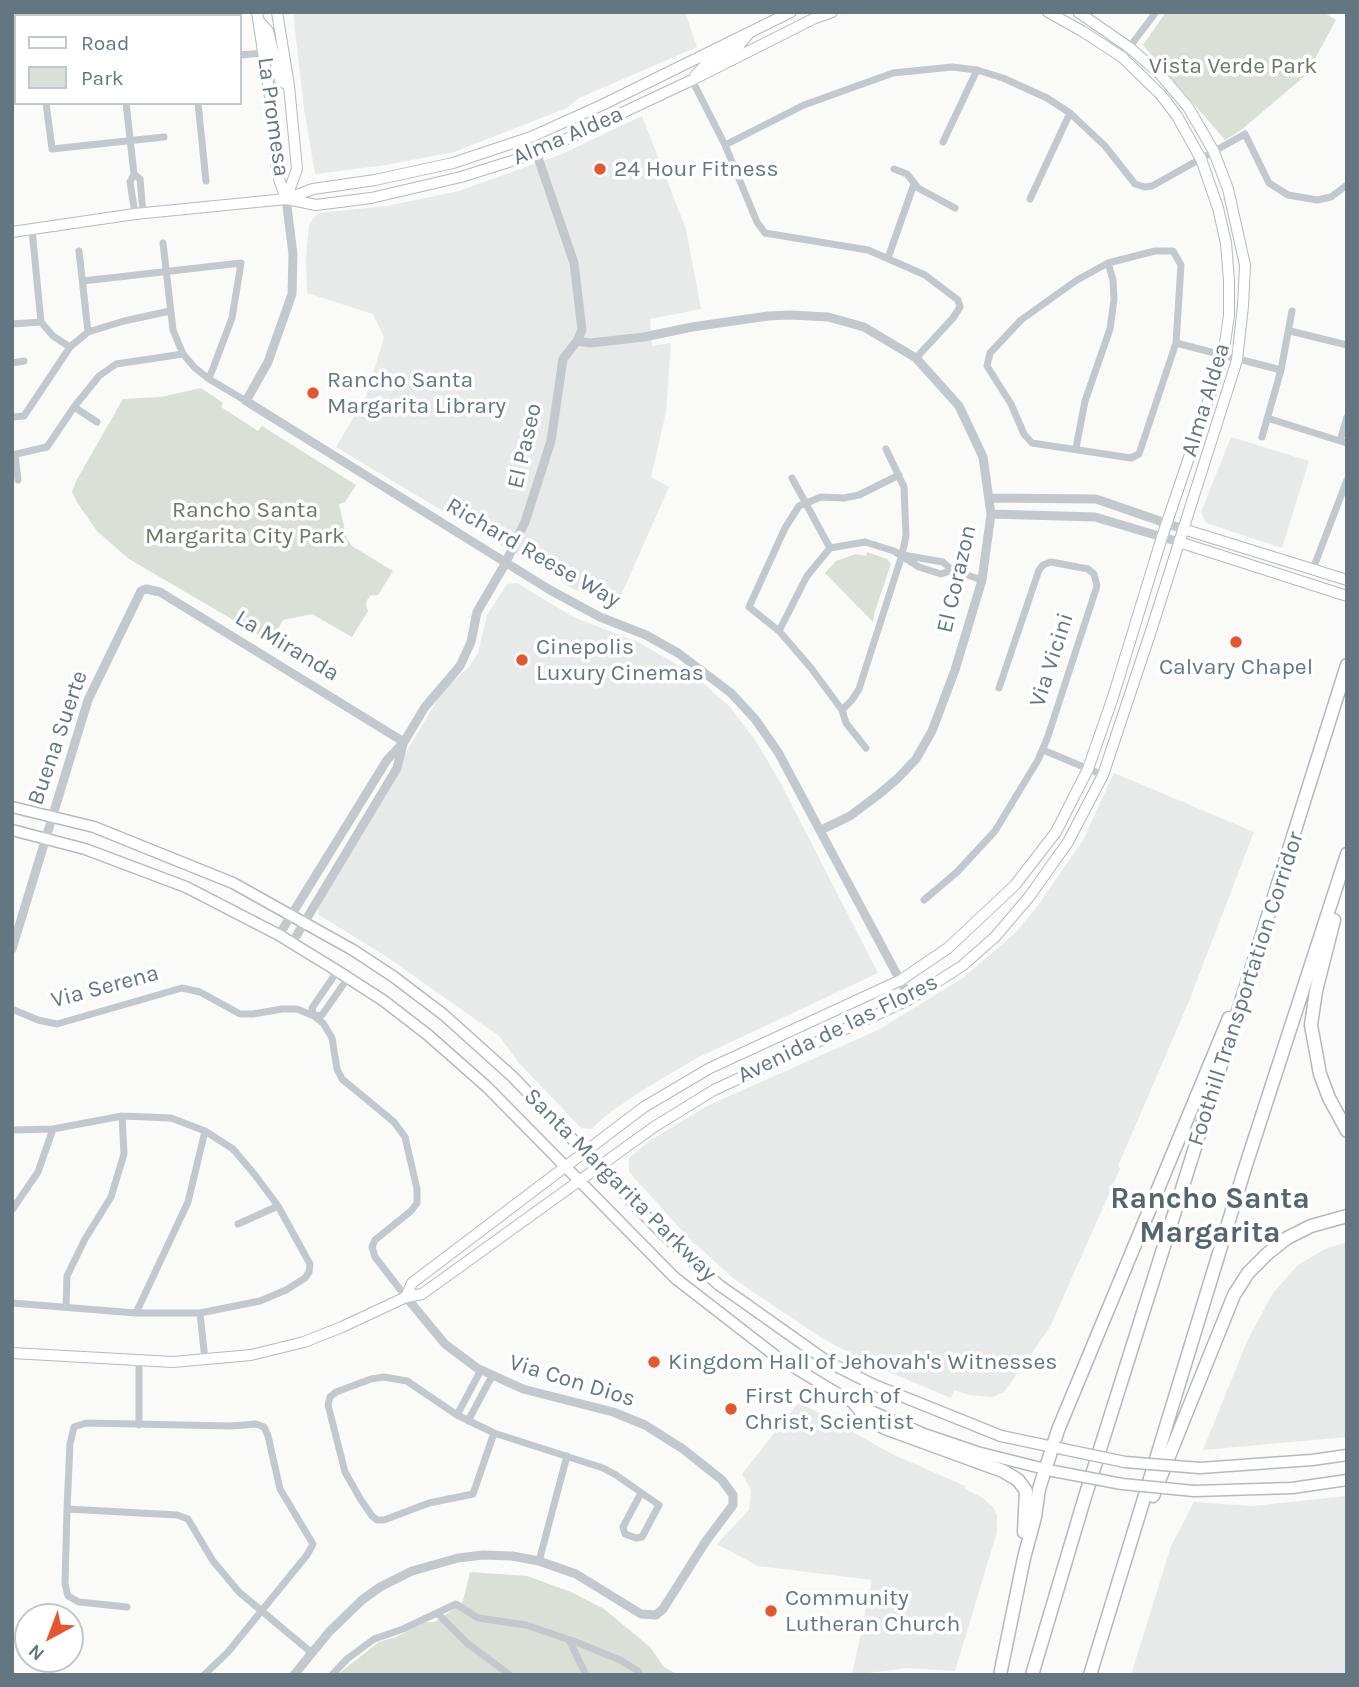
<!DOCTYPE html>
<html>
<head>
<meta charset="utf-8">
<style>
  body { margin:0 }
  #map { position:relative; width:1359px; height:1687px; overflow:hidden; background:#fafaf8; font-family:Karla,sans-serif }
  canvas { display:block }
  .frame { position:absolute; inset:0; border:14px solid #657683; pointer-events:none }
  .legend { position:absolute; left:14px; top:14px; width:228px; height:91px; box-sizing:border-box; background:#fff; border:2px solid #c1c8cd; margin:0; padding:9px 12px; list-style:none; font-size:21px; color:#657683 }
  .legend li { display:flex; align-items:center; gap:14px; height:35px }
  .legend b { width:35px; border:2px solid #c1c8cd }
  .north { position:absolute; left:14px; top:1603px; width:70px; height:70px; box-sizing:border-box; background:#fff; border:2px solid #c1c8cd; border-radius:50%; rotate:221deg; font-size:19px; font-weight:700; line-height:28px; text-align:center; color:#657683 }
  .north::after { content:''; display:block; margin:auto; width:24px; height:32px; background:#e4572e; clip-path:polygon(50% 0,100% 100%,50% 72%,0 100%) }
</style>
</head>
<body>
<div id="map">
<canvas width="1359" height="1687"></canvas>
<div class="frame"></div>
<ul class="legend">
<li><b style="height:9px;background:#fff"></b>Road</li>
<li><b style="height:19px;background:#dadfd7"></b>Park</li>
</ul>
<div class="north">N</div>
</div>
<script>
const context = document.querySelector('canvas').getContext('2d');
context.lineJoin = 'round';
function paint(path, color) { context.fillStyle = color; context.fill(path, 'evenodd'); }
const toPath = rows => new Path2D(rows.map(r => 'M' + r).join(''));
function stroke(path, color, width, dash) { context.strokeStyle = color; context.lineWidth = width; context.lineCap = dash ? 'butt' : 'round'; context.setLineDash(dash || []); context.stroke(path); }
function label(font, color, halo, rows, align = 'center') {
  context.font = font + ' Karla,sans-serif'; context.lineWidth = 7; context.setLineDash([]); context.textBaseline = 'middle'; context.strokeStyle = halo; context.fillStyle = color; for (const [text, x, y, turn = 0] of rows) {
    context.save(); context.translate(x, y); context.rotate((+turn || 0) * Math.PI / 180); context.textAlign = isNaN(turn) ? turn : align; if (halo) context.strokeText(text, 0, 0); context.fillText(text, 0, 0); context.restore();
  }
}
const built = toPath([
  [293,12,685,12,697,47,579,98,567,108,454,152,386,165,315,174,304,109],
  [642,116,686,229,701,309,650,319,652,346,671,343,666,412,651,477,669,487,615,609,566,585,559,578,493,541,336,447,366,397,384,337,373,314,307,293,306,258,309,224,318,213,387,206,459,191,562,154],
  [1231,437,1309,461,1282,548,1206,523,1201,512],
  [517,583,573,617,638,642,674,663,702,682,730,707,755,740,779,780,878,973,697,1058,646,1088,609,1113,591,1129,581,1128,519,1063,499,1036,384,955,319,915,317,903,443,690,469,667,478,653,487,615,507,584],
  [1114,773,1254,832,1189,1001,1118,1166,1120,1169,1050,1327,1004,1392,993,1397,969,1395,954,1390,951,1398,870,1364,820,1337,734,1279,688,1237,629,1172,629,1158,651,1140,707,1106,878,1030,963,978,1016,932,1039,904,1083,840],
  [1347,1242,1347,1437,1203,1450,1248,1339,1273,1293,1298,1265,1325,1249],
  [799,1402,894,1455,965,1486,965,1489,983,1498,994,1508,997,1516,997,1532,955,1671,908,1668,852,1675,872,1580,758,1566,717,1544,749,1510,751,1490,742,1474],
  [1347,1496,1347,1673,1131,1675,1171,1546,1194,1502,1253,1506]
]);
const green = toPath([
  [1166,12,1323,12,1336,20,1306,75,1241,130,1225,140,1143,45],
  [201,388,223,403,221,407,258,431,262,426,356,485,345,502,339,504,347,539,352,546,393,571,378,595,371,595,367,600,366,606,368,611,352,637,312,614,283,620,271,642,129,559,97,531,78,504,72,492,76,481,123,399,161,397],
  [867,552,887,559,891,564,874,614,873,622,825,573,836,561,856,554,866,556],
  [470,1572,527,1576,571,1592,604,1609,650,1647,664,1667,678,1675,337,1675,379,1642,396,1637,426,1622,435,1622,454,1609,463,1601]
]);
const minor = toPath([
  [240,55,264,53],
  [1122,57,1156,12],
  [692,80,725,145,757,222,765,233,868,250,925,275,958,300,960,307,953,318,916,358],
  [46,103,52,149,164,137],
  [126,103,134,174,140,179,143,213],
  [198,103,206,181],
  [943,142,977,70],
  [725,145,804,105,893,73,952,67,977,70,1003,78,1047,98,1070,113,1105,146,1135,184,1145,187,1152,186,1245,134,1269,183,1288,195,1317,200,1331,197,1347,185],
  [894,169,907,174,918,188,955,208],
  [134,174,130,182,135,214],
  [1030,199,1070,113],
  [32,230,41,322],
  [163,243,173,330,183,354,195,368,209,379,246,401],
  [79,251,88,332],
  [1155,251,1173,251,1181,265,1176,343,1139,454,1131,458,1032,443,1024,434,1011,404,987,366,990,353,1021,320,1077,280,1108,263,1155,251],
  [888,258,914,184],
  [83,281,241,263,232,318,209,379],
  [12,324,41,322,53,336,70,347],
  [1290,331,1347,345],
  [1176,343,1281,370],
  [12,363,24,361],
  [74,407,97,422],
  [12,417,24,416,70,347,88,332,124,321,170,311],
  [1347,417,1340,441,1347,443],
  [1267,418,1340,441],
  [1262,437,1281,370,1292,311],
  [1076,448,1085,401,1110,329,1114,299,1113,280,1108,263],
  [12,455,47,447,74,407,99,376,116,364,183,354],
  [15,455,18,480],
  [792,478,830,548],
  [903,555,943,562,952,570,982,580],
  [1313,569,1347,480],
  [779,631,807,576,830,548,865,542,894,551,919,567,941,574,952,570],
  [842,710,852,700,859,689,902,555,906,536,904,487,886,449],
  [866,748,846,723,842,710,811,668,779,631,749,607,785,528,799,506,821,497,844,498,859,495,899,475],
  [1043,750,1103,775],
  [924,900,957,872,995,831,1038,760,1047,739,1097,586,1094,574,1088,569,1051,562,1043,565,1039,570,999,688],
  [342,973,345,982,322,1015,314,1016,312,1008,334,976,342,973],
  [12,1009,38,1020,57,1024,182,988,200,992,240,1014,253,1014,282,1009,297,1009,314,1016,323,1023,332,1038,337,1069,342,1079,394,1122,405,1137,417,1189,417,1203,411,1211,375,1240,372,1247,375,1257,406,1297],
  [12,1130,53,1129,122,1116,171,1118,205,1131,233,1149,255,1175,278,1206,310,1264,309,1272,305,1278,286,1290,260,1301,200,1313,136,1313,12,1303],
  [12,1210,38,1172,53,1129],
  [238,1224,278,1206],
  [66,1307,67,1276,85,1239,111,1197,124,1154,122,1116],
  [136,1313,188,1202,205,1131],
  [200,1313,205,1360],
  [457,1415,481,1370],
  [468,1421,492,1376],
  [139,1425,139,1361],
  [494,1433,473,1494,429,1503,384,1520,377,1520,372,1516,361,1500,345,1472,328,1405,330,1397,336,1392,371,1379,384,1377,407,1381,457,1415,494,1433,603,1468,616,1475,659,1505,642,1537,636,1538,625,1534,623,1527,641,1493],
  [67,1509,177,1515,188,1519,213,1561,239,1592,312,1653],
  [539,1561,567,1456],
  [127,1607,79,1602,68,1596,65,1584,67,1509,70,1444,74,1427,86,1423,231,1426,256,1424,264,1427,268,1436,280,1489,313,1544,307,1555,228,1652,204,1675],
  [438,1614,468,1644,510,1675],
  [570,1642,586,1675],
  [332,1675,347,1659,374,1639,403,1629,456,1604,478,1618,526,1625,576,1642,620,1660,638,1671,640,1675]
]);
const tertiary = toPath([
  [286,199,293,254,292,294,268,362,246,401,550,590,600,617,646,635,678,653,731,693,755,719,778,752,910,999],
  [577,341,590,343,644,337,692,327,768,316,790,315,828,317,864,327,916,358,959,406,983,457,991,514,982,580,955,670,932,731,916,759,897,779,878,795,850,816,821,830],
  [990,498,1096,499,1183,529],
  [991,514,1095,517,1179,542],
  [279,935,387,760,404,742,425,707,460,666,471,642,477,612,505,564,525,522,551,441,563,359,577,341,582,330,574,263,531,137],
  [292,943,397,768,403,744],
  [12,949,88,700,141,591,146,589,160,592,404,742],
  [294,1675,329,1632,362,1600,380,1587,412,1571,458,1558,483,1555,512,1556,539,1561,576,1574,641,1614,656,1615,663,1609,706,1541,733,1505,733,1495,722,1480,683,1449,645,1425,613,1412,523,1389,477,1368,445,1344,406,1297]
]);
const secondary = toPath([
  [257,12,270,97,277,173,286,199],
  [277,12,289,86,297,169,286,199],
  [260,22,268,31,280,80,289,86],
  [695,76,706,64,738,47,750,32],
  [287,199,316,205,371,198,461,177,537,153,692,80,815,18,832,12],
  [12,232,135,214,286,199,313,189,375,180,453,163,531,137,602,105,791,12],
  [1183,529,1347,580],
  [1179,542,1347,596],
  [406,1297,412,1283,644,1107,710,1068,901,980,948,948,1015,885,1056,832,1088,769,1113,697,1162,537,1223,357,1229,315,1229,281,1226,243,1218,208,1201,159,1177,116,1161,95,1122,57,1082,31,1048,12],
  [12,1353,173,1362,251,1355,304,1342,342,1327,406,1297,422,1294,654,1127,714,1090,910,999,962,966,995,937,1029,897,1068,842,1103,775,1151,631,1237,360,1243,306,1245,265,1228,189,1214,152,1188,107,1160,74,1130,48,1078,12]
]);
const primary = toPath([
  [29,16,44,12],
  [12,19,16,18],
  [12,807,94,827,233,883,353,950,394,977,444,1015,513,1077,662,1233,719,1285,742,1301,828,1362,874,1385,1001,1436,1058,1448],
  [12,830,85,849,186,887,279,935,336,970,384,1001,428,1035,487,1087,675,1278,777,1357,855,1404,924,1434,977,1452,1053,1471],
  [1200,1468,1312,1460,1347,1455],
  [1194,1491,1292,1488,1347,1480]
]);
const motorway = toPath([
  [1334,920,1316,991,1311,1025,1320,1074,1329,1098,1347,1131],
  [855,1404,867,1419,885,1428,1003,1471,1018,1480,1026,1491,1024,1532],
  [1153,1496,1234,1295,1248,1273,1267,1254,1287,1238,1311,1226,1347,1216],
  [1000,1675,1024,1558,1035,1517,1039,1489,1058,1430,1229,1018],
  [1032,1675,1084,1500,1347,665],
  [1090,1675,1245,1168,1347,854]
]);
const primaryBridge = toPath([
  [1058,1448,1125,1462,1200,1468],
  [1053,1471,1122,1484,1194,1491]
]);
const markers = [
  [600,169,7,"#e4572e"],
  [313,393,7,"#e4572e"],
  [1236,642,7,"#e4572e"],
  [522,660,7,"#e4572e"],
  [654,1362,7,"#e4572e"],
  [731,1409,7,"#e4572e"],
  [771,1611,7,"#e4572e"]
];
const parkNames = [
  ["Vista Verde Park",1233,66],
  ["Rancho Santa",245,510],
  ["Margarita City Park",245,536]
];
const streetNames = [
  ["La Promesa",273,117,82],
  ["Alma Aldea",568,136,-23],
  ["Alma Aldea",1206,400,-73],
  ["El Paseo",525,446,-77],
  ["Richard Reese Way",533,553,30],
  ["El Corazon",957,579,-77],
  ["La Miranda",287,646,31],
  ["Via Vicini",1052,660,-72],
  ["Buena Suerte",58,738,-71],
  ["Via Serena",105,987,-15],
  ["Foothill Transportation Corridor",1246,989,-72],
  ["Avenida de las Flores",838,1029,-26],
  ["Santa Margarita Parkway",620,1185,45],
  ["Via Con Dios",572,1381,17]
];
const poiNames = [
  ["24 Hour Fitness",614,169],
  ["Rancho Santa",327,380],
  ["Margarita Library",327,406],
  ["Cinepolis",536,647],
  ["Luxury Cinemas",536,673],
  ["Calvary Chapel",1236,667,"center"],
  ["Kingdom Hall of Jehovah's Witnesses",668,1362],
  ["First Church of",745,1396],
  ["Christ, Scientist",745,1422],
  ["Community",785,1598],
  ["Lutheran Church",785,1624]
];
const districtNames = [
  ["Rancho Santa",1210,1199],
  ["Margarita",1210,1233]
];
paint(built, '#e8e9e9');
paint(green, '#dadfd7');
stroke(secondary, '#b3babf', 12);
stroke(primary, '#b5babe', 13);
stroke(motorway, '#b4b9bd', 15);
stroke(minor, '#c3c8cc', 7);
stroke(tertiary, '#c3c8cc', 9);
stroke(secondary, '#fff', 10);
stroke(primary, '#fff', 10);
stroke(motorway, '#fff', 12);
stroke(primaryBridge, '#b5babe', 13, []);
stroke(primaryBridge, '#fff', 10);
for (const [x, y, r, color] of markers) { const dot = new Path2D(); dot.arc(x, y, r, 0, 2 * Math.PI); context.fillStyle = color; context.fill(dot); stroke(dot, '#fff', 2.5); }
label('23px', '#687a64', '#fff', parkNames);
label('23px', '#657683', '#fff', streetNames);
label('23px', '#657683', '#fff', poiNames, 'left');
label('bold 30px', '#57646e', '#fff', districtNames);
</script>
</body>
</html>
